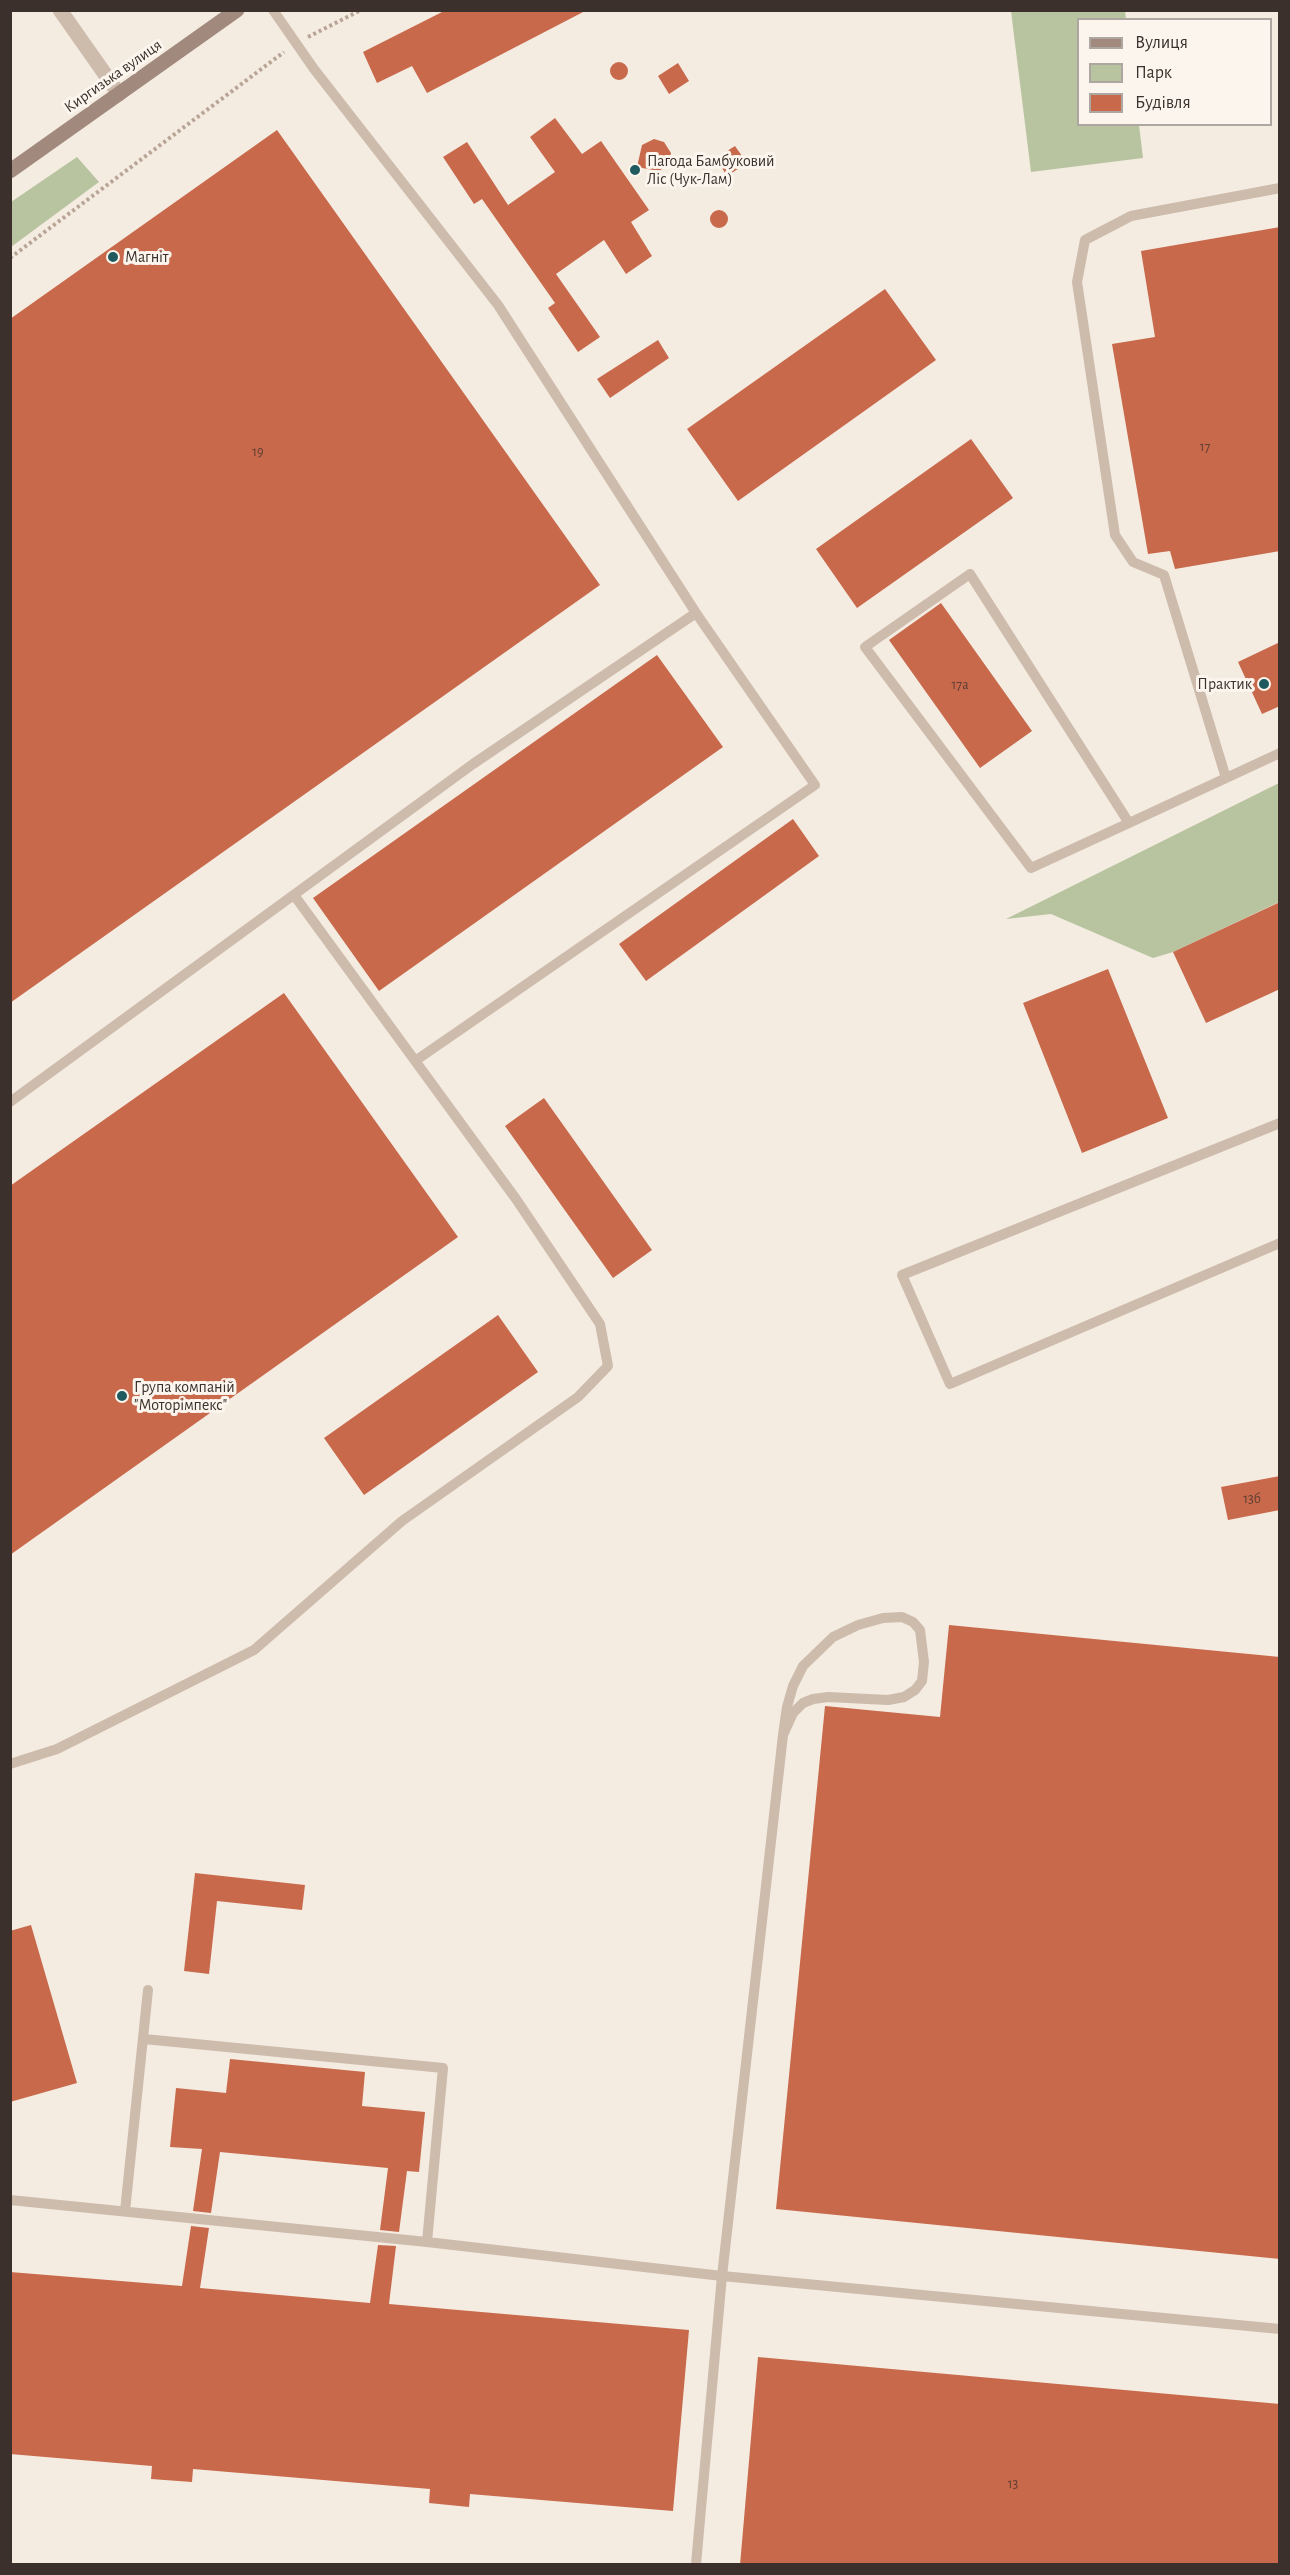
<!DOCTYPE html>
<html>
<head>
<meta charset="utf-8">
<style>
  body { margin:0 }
  #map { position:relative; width:1290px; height:2575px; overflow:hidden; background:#f4ebe1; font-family:"Alegreya Sans",sans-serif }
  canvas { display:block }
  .frame { position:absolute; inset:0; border:12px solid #3b302b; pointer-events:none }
  .legend { position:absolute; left:1077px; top:18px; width:195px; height:108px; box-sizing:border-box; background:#fbf5ee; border:2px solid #aea6a0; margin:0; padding:8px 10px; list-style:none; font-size:18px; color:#3b302b }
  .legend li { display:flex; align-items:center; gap:12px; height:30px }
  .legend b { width:30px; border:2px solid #aea6a0 }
</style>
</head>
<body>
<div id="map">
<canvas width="1290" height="2575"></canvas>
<div class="frame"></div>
<ul class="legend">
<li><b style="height:8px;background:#a18a7d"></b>Вулиця</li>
<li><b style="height:16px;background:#b8c4a0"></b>Парк</li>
<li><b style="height:16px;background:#c8694b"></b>Будівля</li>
</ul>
</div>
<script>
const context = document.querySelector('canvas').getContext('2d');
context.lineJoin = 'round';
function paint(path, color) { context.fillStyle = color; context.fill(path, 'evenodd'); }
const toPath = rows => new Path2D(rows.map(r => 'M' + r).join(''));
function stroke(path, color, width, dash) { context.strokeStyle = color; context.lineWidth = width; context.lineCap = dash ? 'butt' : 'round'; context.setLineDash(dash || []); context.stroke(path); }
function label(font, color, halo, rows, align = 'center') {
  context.font = font + ' "Alegreya Sans",sans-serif'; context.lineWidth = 6; context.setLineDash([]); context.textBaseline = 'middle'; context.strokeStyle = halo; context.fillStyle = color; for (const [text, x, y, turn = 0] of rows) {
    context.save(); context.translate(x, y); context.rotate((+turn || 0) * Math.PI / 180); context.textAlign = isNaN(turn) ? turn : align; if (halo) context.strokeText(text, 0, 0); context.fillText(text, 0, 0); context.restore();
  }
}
const green = toPath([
  [1011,11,1125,11,1126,19,1078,20,1078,124,1139,125,1143,158,1031,172],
  [77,157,99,182,11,247,11,202],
  [1279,783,1279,902,1173,952,1153,958,1051,914,1006,919]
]);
const building = toPath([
  [446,10,587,10,427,93,412,66,377,83,363,52],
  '610 71a9 9 0 1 1 18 0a9 9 0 1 1-18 0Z',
  [678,63,689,81,669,94,658,76],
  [555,118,582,154,601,141,649,210,631,222,652,256,626,274,604,240,556,274,600,337,578,352,548,308,555,303,482,199,474,204,443,157,467,142,508,205,555,172,530,137],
  [277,130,600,585,10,1003,10,319],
  [654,139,664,142,671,153,669,164,659,171,637,167,642,145],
  [735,146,747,163,727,176,716,158],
  '710 219a9 9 0 1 1 18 0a9 9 0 1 1-18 0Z',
  [1280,227,1280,551,1175,569,1170,551,1148,554,1112,344,1155,337,1141,251],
  [885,289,936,360,738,501,687,429],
  [658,340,669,358,610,398,597,379],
  [971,439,1013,498,857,608,816,549],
  [941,603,1032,731,980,768,889,640],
  [1280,642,1280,706,1262,714,1238,662],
  [657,655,723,747,379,991,313,898],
  [793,819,819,856,646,981,619,944],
  [1280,902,1280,989,1206,1023,1173,952],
  [1108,969,1168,1118,1082,1153,1023,1003],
  [284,993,458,1237,10,1555,10,1186],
  [544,1098,652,1250,613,1278,505,1126],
  [498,1315,538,1372,364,1495,324,1438],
  [1280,1476,1280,1510,1228,1520,1221,1487],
  [949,1625,1280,1657,1280,2259,776,2209,825,1706,940,1717],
  [195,1873,305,1885,302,1910,217,1901,209,1974,184,1971],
  [31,1925,77,2083,10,2102,10,1931],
  [230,2059,365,2072,362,2106,425,2112,419,2172,407,2171,399,2232,380,2230,388,2168,220,2152,211,2213,193,2211,202,2149,170,2147,176,2088,226,2093],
  [191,2226,209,2228,200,2288,370,2303,378,2245,396,2246,389,2304,689,2330,673,2511,470,2494,469,2507,429,2503,430,2489,193,2469,192,2482,151,2479,152,2466,10,2454,10,2272,182,2286],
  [758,2357,1280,2404,1280,2565,740,2565]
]);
const path = toPath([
  [308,37,361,10],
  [10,258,284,52]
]);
const lane = toPath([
  [273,10,314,69,498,305,696,613,815,785,415,1061],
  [1226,778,1164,575,1133,562,1115,535,1077,282,1085,240,1131,216,1280,188],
  [1129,823,970,574,865,647,1031,868,1129,823,1280,753],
  [10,1102,473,764,696,613],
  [1280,1123,902,1275,950,1384,1280,1243],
  [10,1764,57,1749,254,1650,402,1521,578,1397,608,1366,600,1324,516,1199,294,895],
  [144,2039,443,2068,427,2242],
  [10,2200,427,2242,722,2276,1280,2329],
  [125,2211,148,1990],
  [696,2564,722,2276,783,1735,787,1707,793,1686,803,1666,833,1637,858,1625,883,1618,902,1617,913,1622,920,1630,924,1662,922,1681,915,1690,904,1697,888,1700,828,1697,813,1699,803,1703,793,1713,783,1735]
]);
const street = toPath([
  [60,10,119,94]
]);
const secondary = toPath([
  [10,171,237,10]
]);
const markers = [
  [635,170,6,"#1f5a5e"],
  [113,257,6,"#1f5a5e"],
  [1264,684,6,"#1f5a5e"],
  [122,1396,6,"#1f5a5e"]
];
const numberNames = [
  ["17",1205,447],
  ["19",258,452],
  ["17а",960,685],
  ["13б",1252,1499],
  ["13",1013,2484]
];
const streetNames = [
  ["Киргизька вулиця",113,76,-35]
];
const poiNames = [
  ["Пагода Бамбуковий",647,161],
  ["Ліс (Чук-Лам)",647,179],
  ["Магніт",125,257],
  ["Практик",1252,684,"right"],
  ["Група компаній",134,1387],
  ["\"Моторімпекс\"",134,1405]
];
paint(green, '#b8c4a0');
paint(building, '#c8694b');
stroke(path, '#b9a596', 4, [3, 3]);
stroke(lane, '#cdbbac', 10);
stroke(street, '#cdbbac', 15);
stroke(secondary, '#a18a7d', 15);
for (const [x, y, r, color] of markers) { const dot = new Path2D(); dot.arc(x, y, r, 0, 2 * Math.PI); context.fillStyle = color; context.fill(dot); stroke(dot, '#fbf5ee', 2); }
label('14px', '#5e3e33', null, numberNames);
label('16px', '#3b302b', '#fbf5ee', streetNames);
label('16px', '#3b302b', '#fbf5ee', poiNames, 'left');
</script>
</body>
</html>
